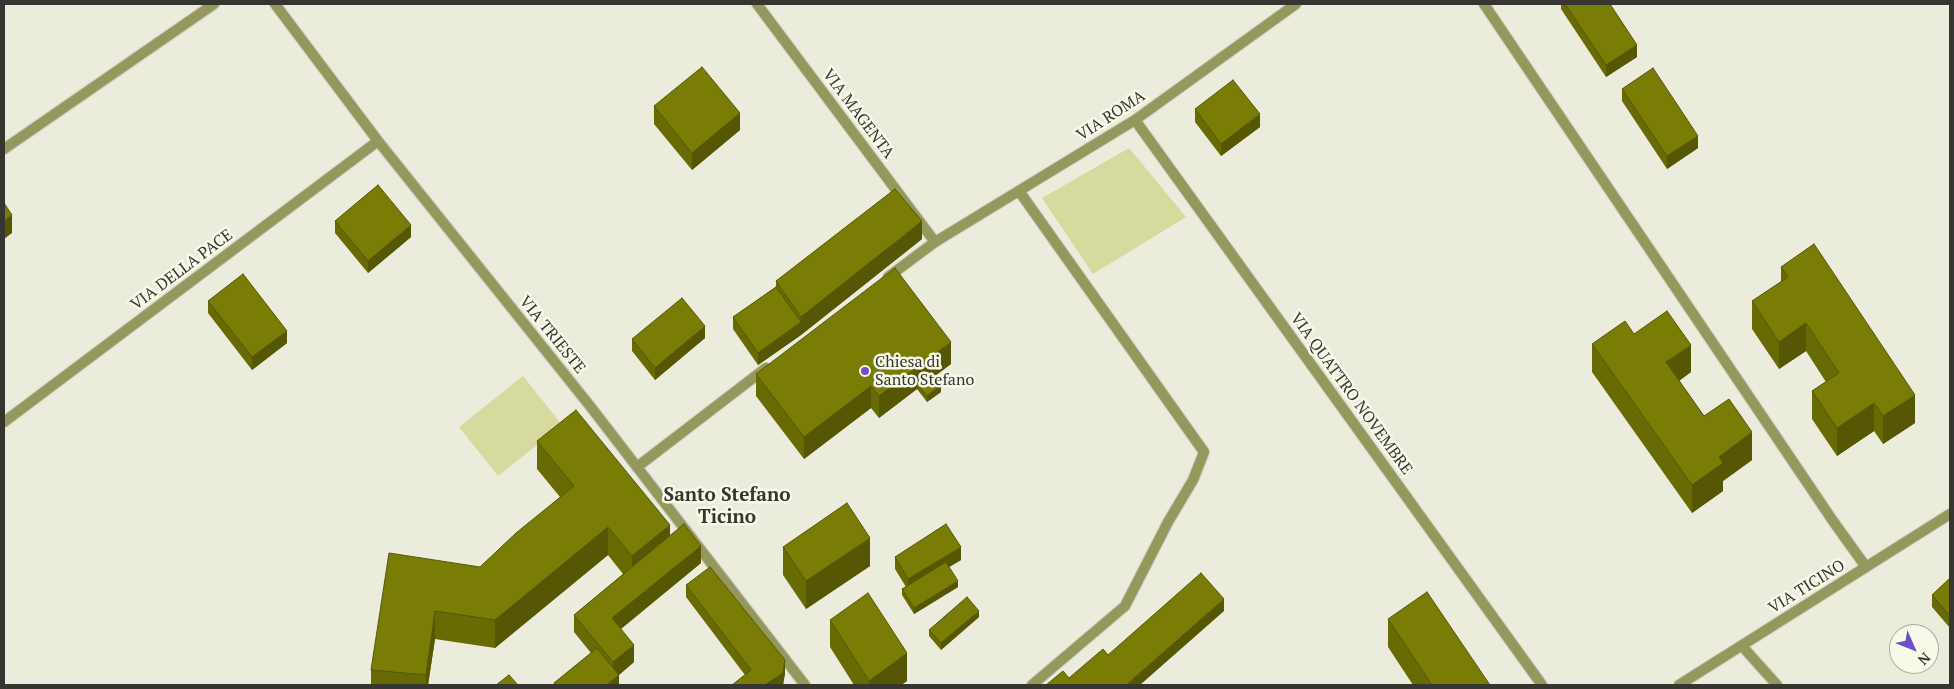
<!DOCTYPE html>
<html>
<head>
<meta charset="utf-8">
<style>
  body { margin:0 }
  #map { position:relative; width:1954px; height:689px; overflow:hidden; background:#ebecdc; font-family:"PT Serif",serif }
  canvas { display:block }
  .frame { position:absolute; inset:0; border:5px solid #363630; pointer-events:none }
  .north { position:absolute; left:1889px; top:624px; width:50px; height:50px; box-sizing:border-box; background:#f8fae9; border:1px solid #aaac9f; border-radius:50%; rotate:134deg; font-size:14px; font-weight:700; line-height:20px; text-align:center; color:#363630 }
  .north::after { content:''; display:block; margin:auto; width:18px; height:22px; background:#704fc8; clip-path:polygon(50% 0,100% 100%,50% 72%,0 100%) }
</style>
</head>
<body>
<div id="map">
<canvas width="1954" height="689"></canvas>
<div class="frame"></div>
<div class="north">N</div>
</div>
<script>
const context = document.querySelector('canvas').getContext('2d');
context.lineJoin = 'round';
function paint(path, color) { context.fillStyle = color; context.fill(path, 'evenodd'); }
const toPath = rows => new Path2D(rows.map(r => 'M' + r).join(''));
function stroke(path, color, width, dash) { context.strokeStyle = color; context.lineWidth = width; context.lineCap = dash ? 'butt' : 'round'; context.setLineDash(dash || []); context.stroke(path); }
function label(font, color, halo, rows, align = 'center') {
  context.font = font + ' "PT Serif",serif'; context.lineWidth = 5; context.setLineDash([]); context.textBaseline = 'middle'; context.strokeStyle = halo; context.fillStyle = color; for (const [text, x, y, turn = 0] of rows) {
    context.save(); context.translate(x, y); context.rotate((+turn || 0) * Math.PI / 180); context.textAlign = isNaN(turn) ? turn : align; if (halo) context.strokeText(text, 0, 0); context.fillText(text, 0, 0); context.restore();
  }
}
const green = toPath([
  [1129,148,1186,217,1093,274,1042,198],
  [523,376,562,425,498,476,459,427]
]);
const service = toPath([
  [1484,4,1833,521,1866,567],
  [1019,191,1204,452,1193,480,1168,522,1125,606,1032,685]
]);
const pedestrian = toPath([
  [888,277,935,242],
  [637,467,766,368]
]);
const minor = toPath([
  [275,4,378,141,590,406,805,685],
  [757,4,935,242,1135,120,1296,4],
  [1135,120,1542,685],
  [4,149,214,4],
  [4,422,378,141],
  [1742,646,1777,685],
  [1679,685,1950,514]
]);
const wall = toPath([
  [1561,4,1610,4,1637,57,1606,77,1561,9],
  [1622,89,1698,148,1667,169,1622,101],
  [654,106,740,130,692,170,654,124],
  [1195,109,1260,127,1221,156,1195,122],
  [335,221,411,237,368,273,335,233],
  [922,239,801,335,758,365,733,329,733,317,776,287,776,281],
  [1781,267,1915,423,1883,444,1874,431,1837,456,1812,419,1812,391,1826,382,1806,351,1779,369,1752,329,1752,301,1781,282],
  [208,301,287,343,252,370,208,313],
  [1634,334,1691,372,1679,381,1704,416,1752,460,1723,481,1723,491,1692,513,1592,372,1592,344],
  [705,338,655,380,632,351,632,339],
  [951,364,935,376,941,392,927,402,917,389,879,418,871,408,804,459,756,396,756,374],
  [537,441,670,536,701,563,621,629,634,662,619,675,619,685,554,685,554,683,591,653,574,632,574,615,623,574,608,555,495,648,435,639,428,685,371,685,371,670,480,567,560,497,537,469],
  [783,547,870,566,806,609,783,575],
  [895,557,961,560,949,567,958,587,914,614,902,595,902,589,906,587,895,569],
  [1950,578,1950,628,1932,607,1932,595],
  [686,585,785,673,783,685,745,675,686,597],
  [979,617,941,650,929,636,929,630],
  [1388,619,1490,685,1413,685,1388,647],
  [830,620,907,681,901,685,854,685,830,647]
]);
const shadedWall = toPath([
  [1637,45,1637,57,1606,77,1606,65],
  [740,113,740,130,692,170,692,153],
  [1260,114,1260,127,1221,156,1221,144],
  [1698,136,1698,148,1667,169,1667,156],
  [12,215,12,233,4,239,4,221],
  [922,221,922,239,801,335,758,365,758,353,801,322,801,317],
  [411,225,411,237,368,273,368,261],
  [1806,323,1806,351,1779,369,1779,342],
  [705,326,705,338,655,380,655,368],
  [287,331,287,343,252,370,252,357],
  [951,342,951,364,920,387,917,383,917,389,879,418,879,396],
  [1691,345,1691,372,1666,390,1666,362],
  [941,385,941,392,927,402,927,396],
  [871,386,871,408,804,459,804,437],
  [1915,395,1915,423,1883,444,1883,416],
  [1874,403,1874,431,1837,456,1837,428],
  [1752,432,1752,460,1723,481,1723,491,1692,513,1692,485,1719,457],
  [670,525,670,553,632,584,632,556],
  [608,527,608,555,495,648,495,620],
  [870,538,870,566,806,609,806,581],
  [701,546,701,563,612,636,612,618],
  [961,547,961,560,908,591,908,579],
  [958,581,958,587,914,614,914,608],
  [1224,599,1224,611,1140,685,1126,685],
  [435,611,435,639,428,685,426,685,426,675],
  [979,611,979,617,941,650,941,643],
  [634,645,634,662,613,680,613,662],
  [907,653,907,681,901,685,869,685,869,681],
  [785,660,785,673,783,685,765,685],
  [619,675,619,685,607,685]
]);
const building = toPath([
  [1565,4,1610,4,1637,45,1606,65,1565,4],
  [702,67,740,113,692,153,654,106,702,67],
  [1653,68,1698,136,1667,156,1622,89,1653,68],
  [1233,80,1260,114,1221,144,1195,109,1233,80],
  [378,185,411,225,368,261,335,221,378,185],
  [895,189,922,221,801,317,776,281,895,189],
  [4,203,12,215,4,221,4,203],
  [1814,244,1915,395,1883,416,1874,403,1837,428,1812,391,1839,373,1806,323,1779,342,1752,301,1788,277,1781,267,1814,244],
  [895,268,951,342,879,396,871,386,804,437,756,374,895,268],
  [243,274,287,331,252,357,208,301,243,274],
  [776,287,801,322,758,353,733,317,776,287],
  [682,298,705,326,655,368,632,339,682,298],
  [1667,311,1691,345,1666,362,1704,416,1729,399,1752,432,1719,457,1723,463,1692,485,1592,344,1625,321,1634,334,1667,311],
  [931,372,941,385,927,396,917,383,931,372],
  [576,410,670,525,632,556,608,527,495,620,435,611,426,675,371,670,389,553,480,567,516,533,574,486,537,441,576,410],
  [847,503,870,538,806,581,783,547,847,503],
  [684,524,701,546,612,618,634,645,613,662,574,615,684,524],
  [946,524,961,547,908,579,895,557,946,524],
  [946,562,958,581,914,608,902,589,946,562],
  [710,567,785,660,783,673,765,685,732,685,751,670,686,585,710,567],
  [1201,573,1224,599,1126,685,1046,685,1063,671,1069,678,1103,649,1108,655,1201,573],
  [1950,578,1950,616,1932,595,1950,578],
  [1427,592,1490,685,1432,685,1388,619,1427,592],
  [868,593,907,653,869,681,830,620,868,593],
  [967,597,979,611,941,643,929,630,967,597],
  [597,648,619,675,607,685,555,685,554,683,597,648],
  [509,675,518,685,496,685,509,675]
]);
const markers = [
  [865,371,5,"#704fc8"]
];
const streetNames = [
  ["VIA MAGENTA",858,114,53],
  ["VIA ROMA",1111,116,-33],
  ["VIA DELLA PACE",182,270,-37],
  ["VIA TRIESTE",552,335,51],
  ["VIA QUATTRO NOVEMBRE",1351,394,54],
  ["VIA TICINO",1807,587,-32]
];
const poiNames = [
  ["Chiesa di",875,362],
  ["Santo Stefano",875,380]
];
const quarterNames = [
  ["Santo Stefano",727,496],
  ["Ticino",727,518]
];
paint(green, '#d6da9f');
stroke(service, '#c7c8ba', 12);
stroke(pedestrian, '#c7c8ba', 12);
stroke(minor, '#c7c8ba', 12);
stroke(service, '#95985c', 10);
stroke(pedestrian, '#95985c', 10);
stroke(minor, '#95985c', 10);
paint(wall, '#686b04');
paint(shadedWall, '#555704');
paint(building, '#797c05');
stroke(building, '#555704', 1);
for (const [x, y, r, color] of markers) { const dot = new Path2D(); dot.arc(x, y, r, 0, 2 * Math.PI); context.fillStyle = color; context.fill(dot); stroke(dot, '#f8fae9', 2); }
label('16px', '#363630', '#f8fae9', streetNames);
label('16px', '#363630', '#f8fae9', poiNames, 'left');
label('bold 19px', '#363630', '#f8fae9', quarterNames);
</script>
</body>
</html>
